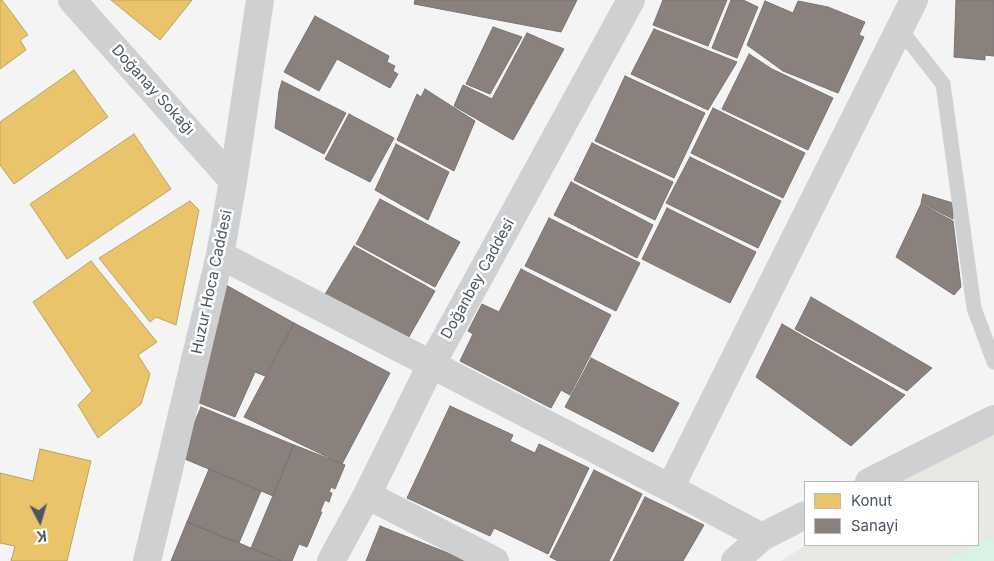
<!DOCTYPE html>
<html>
<head>
<meta charset="utf-8">
<style>
  body { margin:0 }
  #map { position:relative; width:994px; height:561px; overflow:hidden; background:#f4f4f4; font-family:Inter,sans-serif }
  canvas { display:block }
  .legend { position:absolute; left:804px; top:481px; width:175px; height:65px; box-sizing:border-box; background:#fff; border:1px solid #b7bbc0; margin:0; padding:6px 9px; list-style:none; font-size:15px; color:#4a5661 }
  .legend li { display:flex; align-items:center; gap:10px; height:25px }
  .legend b { width:25px; border:1px solid #b7bbc0 }
  .north { position:absolute; left:15px; top:496px; width:50px; height:50px; -webkit-text-stroke:4px #fff; paint-order:stroke; rotate:174deg; font-size:14px; font-weight:700; line-height:20px; text-align:center; color:#4a5661 }
  .north::after { content:''; display:block; margin:auto; width:18px; height:22px; background:#4a5661; clip-path:polygon(50% 0,100% 100%,50% 72%,0 100%) }
</style>
</head>
<body>
<div id="map">
<canvas width="994" height="561"></canvas>
<ul class="legend">
<li><b style="height:14px;background:#e9c46a"></b>Konut</li>
<li><b style="height:14px;background:#8a817c"></b>Sanayi</li>
</ul>
<div class="north">K</div>
</div>
<script>
const context = document.querySelector('canvas').getContext('2d');
context.lineJoin = 'round';
function paint(path, color) { context.fillStyle = color; context.fill(path, 'evenodd'); }
const toPath = rows => new Path2D(rows.map(r => 'M' + r).join(''));
function stroke(path, color, width, dash) { context.strokeStyle = color; context.lineWidth = width; context.lineCap = dash ? 'butt' : 'round'; context.setLineDash(dash || []); context.stroke(path); }
function label(font, color, halo, rows, align = 'center') {
  context.font = font + ' Inter,sans-serif'; context.lineWidth = 5; context.setLineDash([]); context.textBaseline = 'middle'; context.strokeStyle = halo; context.fillStyle = color; for (const [text, x, y, turn = 0] of rows) {
    context.save(); context.translate(x, y); context.rotate((+turn || 0) * Math.PI / 180); context.textAlign = isNaN(turn) ? turn : align; if (halo) context.strokeText(text, 0, 0); context.fillText(text, 0, 0); context.restore();
  }
}
const commercial = toPath([
  [989,423,994,434,994,561,781,561,806,545,978,545,978,482,900,482]
]);
const green = toPath([
  [994,536,994,561,946,561,946,560]
]);
const homes = toPath([
  [0,0,2,0,28,35,20,40,26,50,0,69,0,0],
  [111,0,192,0,160,40,111,0],
  [74,70,108,117,14,184,0,165,0,122,74,70],
  [134,134,171,189,67,259,30,204,134,134],
  [190,201,199,210,176,325,156,317,150,322,99,258,190,201],
  [91,261,157,342,138,355,150,374,141,404,98,438,78,405,92,391,33,302,91,261],
  [40,449,91,461,67,561,11,561,15,546,0,543,0,473,33,481,40,449]
]);
const industry = toPath([
  [415,0,577,0,561,32,414,4,415,0],
  [663,0,727,0,708,46,653,25,663,0],
  [731,0,743,0,758,7,737,58,712,48,731,0],
  [956,0,994,0,994,56,985,55,985,60,954,57,956,0],
  [765,1,793,13,798,1,828,7,865,22,859,35,864,37,838,93,783,71,747,45,765,1],
  [315,16,389,56,387,62,395,66,393,71,398,74,390,88,337,59,319,91,284,72,315,16],
  [493,27,522,37,490,94,466,84,493,27],
  [654,29,737,62,708,110,631,74,654,29],
  [527,33,564,49,513,140,454,106,463,85,492,99,527,33],
  [749,54,772,69,833,98,808,150,722,109,749,54],
  [625,76,705,113,674,178,595,141,625,76],
  [282,81,346,113,324,154,275,128,279,91,282,81],
  [425,89,475,121,454,171,397,140,417,94,421,97,425,89],
  [713,108,805,153,783,198,691,153,713,108],
  [349,114,394,138,370,182,325,159,349,114],
  [592,143,673,182,655,220,574,180,592,143],
  [396,144,449,172,428,220,375,190,396,144],
  [690,157,781,201,758,248,666,203,690,157],
  [571,182,653,225,637,258,554,215,571,182],
  [923,194,953,203,953,219,921,203,923,194],
  [380,199,460,242,435,287,356,244,380,199],
  [921,204,953,221,961,287,954,295,896,257,921,204],
  [667,208,756,252,730,303,642,259,667,208],
  [549,218,640,263,616,311,525,266,549,218],
  [354,246,435,291,406,342,324,296,354,246],
  [521,269,611,315,570,395,561,390,551,408,460,361,473,334,468,331,482,304,499,312,521,269],
  [226,285,294,323,265,376,255,372,235,417,192,400,226,285],
  [811,297,932,368,907,391,795,329,811,297],
  [294,323,390,373,342,464,244,417,294,323],
  [782,324,905,395,851,446,756,377,782,324],
  [591,358,679,403,653,452,565,407,591,358],
  [450,406,513,435,510,441,535,453,539,444,589,468,548,554,494,528,490,536,407,498,450,406],
  [201,407,294,445,273,496,180,457,201,407],
  [294,445,345,465,335,489,331,487,329,492,332,493,329,502,325,500,320,512,322,512,307,547,299,544,292,561,282,561,251,548,294,445],
  [209,469,261,491,239,543,187,522,209,469],
  [594,470,642,494,609,561,558,561,550,557,594,470],
  [645,497,704,525,683,561,613,561,645,497],
  [187,522,239,543,281,561,171,561,187,522],
  [380,526,468,561,366,561,380,526]
]);
const service = toPath([
  [899,28,943,84,974,308,994,362]
]);
const minor = toPath([
  [72,0,233,181],
  [220,255,670,488,914,0],
  [869,482,994,419],
  [670,488,762,537],
  [367,495,495,561],
  [147,561,220,255,233,181,260,0],
  [331,561,367,495,431,365,631,0],
  [735,561,762,537,805,515]
]);
const streetNames = [
  ["Doğanay Sokağı",153,90,48],
  ["Doğanbey Caddesi",478,279,-61],
  ["Huzur Hoca Caddesi",212,282,-78]
];
paint(commercial, '#e8e7e3');
paint(green, '#d9f2e3');
paint(homes, '#e9c46a');
stroke(homes, '#b9a367', 1);
paint(industry, '#8a817c');
stroke(industry, '#777474', 1);
stroke(service, '#ced0d2', 15);
stroke(minor, '#ced0d2', 28);
label('15px', '#4a5661', '#fff', streetNames);
</script>
</body>
</html>
